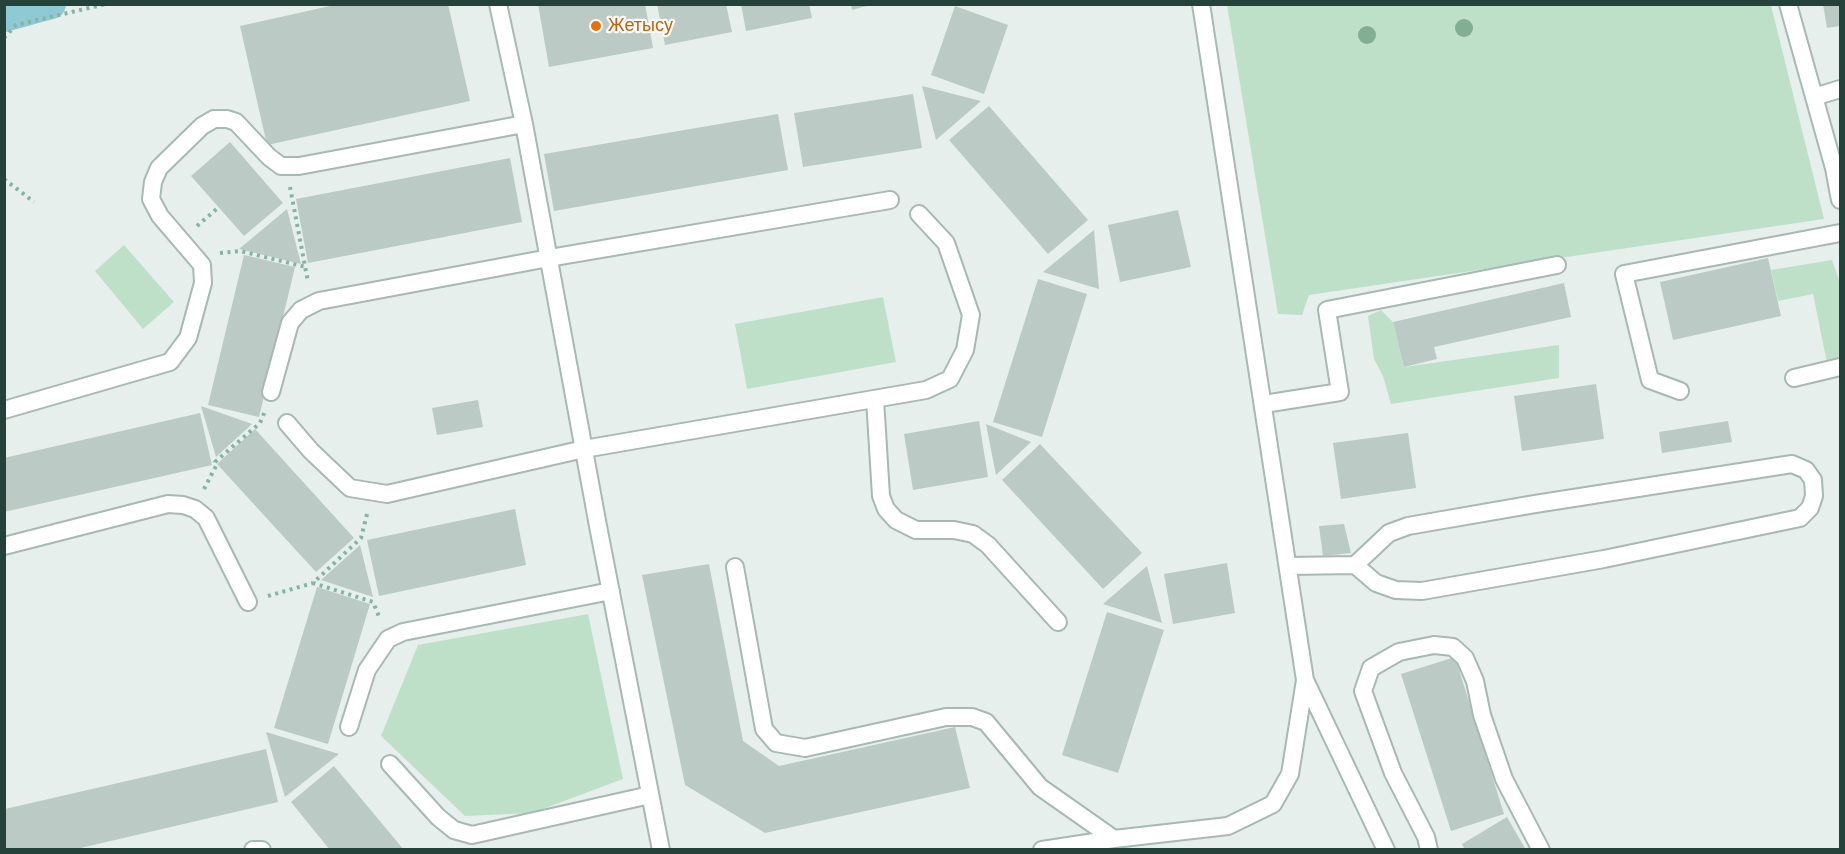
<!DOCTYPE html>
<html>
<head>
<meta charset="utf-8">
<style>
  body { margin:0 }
  #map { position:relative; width:1845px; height:854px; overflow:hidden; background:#e6efeb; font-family:"Work Sans",sans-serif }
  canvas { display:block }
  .frame { position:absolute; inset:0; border:6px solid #24423a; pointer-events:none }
</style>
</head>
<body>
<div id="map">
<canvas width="1845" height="854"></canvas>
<div class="frame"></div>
</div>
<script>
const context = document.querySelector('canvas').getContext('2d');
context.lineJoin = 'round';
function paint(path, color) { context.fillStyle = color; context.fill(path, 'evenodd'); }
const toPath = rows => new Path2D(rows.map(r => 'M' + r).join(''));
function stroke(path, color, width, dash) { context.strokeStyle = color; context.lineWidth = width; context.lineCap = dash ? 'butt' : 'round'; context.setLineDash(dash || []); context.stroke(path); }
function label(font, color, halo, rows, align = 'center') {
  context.font = font + ' "Work Sans",sans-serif'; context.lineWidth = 4.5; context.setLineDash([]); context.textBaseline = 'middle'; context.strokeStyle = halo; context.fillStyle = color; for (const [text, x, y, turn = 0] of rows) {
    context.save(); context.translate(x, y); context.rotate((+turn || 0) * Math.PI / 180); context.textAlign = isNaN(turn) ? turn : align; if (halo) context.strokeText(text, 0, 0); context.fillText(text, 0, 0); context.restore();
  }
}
const green = toPath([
  [1227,5,1771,5,1824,219,1309,295,1302,315,1278,314],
  [124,245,174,302,143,329,95,271],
  [1832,260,1840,283,1840,356,1827,363,1813,294,1778,301,1771,270],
  [883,297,896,362,747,389,735,324],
  [1381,310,1393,322,1404,367,1559,345,1559,378,1391,404,1383,376,1374,359,1368,316],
  [588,614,623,779,532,813,465,816,381,736,418,645]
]);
const canal = toPath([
  [4,17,51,4]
]);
const building = toPath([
  [339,4,448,4,470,101,267,145,240,26],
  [538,4,645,4,653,48,549,67],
  [657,4,726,4,732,32,665,45],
  [741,4,809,4,812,18,746,31],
  [851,4,870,4,870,5,852,10],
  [1823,4,1840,4,1840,26,1827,28],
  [955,6,1008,25,984,94,931,75],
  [922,86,981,101,936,140],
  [913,94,922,148,803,167,794,113],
  [989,106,1088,220,1048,254,949,140],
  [778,114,788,170,554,211,544,154],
  [230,142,283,203,244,236,191,176],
  [510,158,522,222,308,263,296,199],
  [287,209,301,264,239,249],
  [1178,210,1191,267,1120,282,1108,225],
  [1094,230,1099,289,1043,272],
  [244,255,295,267,259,417,208,405],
  [1768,258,1781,316,1673,340,1660,282],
  [1038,279,1087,294,1042,437,993,422],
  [1564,283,1571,317,1434,347,1437,359,1404,367,1393,322],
  [1596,384,1604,439,1522,451,1514,396],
  [478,400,483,427,437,435,432,408],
  [201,406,252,424,216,457],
  [200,413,212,465,4,512,4,458],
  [979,421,988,477,913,490,904,434],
  [1728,421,1732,442,1662,453,1659,432],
  [986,424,1031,442,996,475],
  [255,429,354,538,316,572,217,464],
  [1408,433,1416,488,1341,499,1333,443],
  [1040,444,1142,553,1103,589,1002,480],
  [515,509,526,565,379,596,367,540],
  [1344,524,1351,553,1323,556,1319,526],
  [360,545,373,597,321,580],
  [1227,563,1235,613,1173,624,1164,574],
  [709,564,743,741,779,766,955,727,970,788,765,833,685,785,642,575],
  [1147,566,1162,623,1103,604],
  [317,587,370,604,328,744,274,728],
  [1107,612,1164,630,1118,773,1062,755],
  [1455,657,1504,814,1451,831,1401,674],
  [266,732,339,754,285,797],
  [266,749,278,802,72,850,5,850,5,809],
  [334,766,404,850,330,850,291,802],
  [1507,817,1526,850,1465,850,1462,844]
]);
const path = toPath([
  [4,38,16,25,106,4],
  [4,179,34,202],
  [290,187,308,282],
  [197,226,219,207],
  [220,253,240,251,306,267],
  [204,489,216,466,215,462,260,423,265,411],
  [367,514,361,538,313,583,373,602,380,619],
  [268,596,313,583]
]);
const service = toPath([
  [498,4,524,124,598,526,661,850],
  [1201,4,1305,680,1386,850],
  [1788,4,1834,168,1840,172],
  [1814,97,1840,89],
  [1834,168,1840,200],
  [1794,378,1840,367],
  [1680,391,1650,380,1624,274,1840,233],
  [271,392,290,323,301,310,319,301,549,258,890,200],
  [875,399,881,496,886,509,896,520,916,530,954,530,973,534,988,545,1058,622],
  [1264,404,1340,392,1327,310,1557,265],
  [4,410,170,362,188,338,203,283,202,265,160,216,151,199,153,182,159,168,202,126,214,119,227,119,236,122,269,157,281,166,299,166,524,124],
  [287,423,311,451,350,488,387,494,584,449,926,390,950,379,965,350,971,315,946,243,919,214],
  [4,546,168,504,183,505,195,509,206,518,248,602],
  [1288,566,1355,565,1376,583,1396,590,1422,591,1604,559,1800,518,1810,508,1814,496,1813,480,1806,470,1792,464,1535,504,1408,526,1389,533,1355,565],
  [735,567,764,729,776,743,805,748,946,717,972,717,986,722,1040,787,1114,839],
  [349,727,367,670,388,639,403,632,611,591],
  [390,764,438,817,454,830,472,835,650,795],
  [253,850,262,850],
  [1042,850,1114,839,1228,826,1273,804,1290,774,1305,680],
  [1429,850,1426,837,1393,773,1363,691,1371,668,1399,652,1434,645,1453,647,1465,658,1475,681,1482,715,1504,779,1541,850]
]);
const trees = [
  [1464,28],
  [1367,35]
];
const markers = [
  [596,26,6,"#e8710a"]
];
const foodNames = [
  ["Жетысу",608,26]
];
paint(green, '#bfe0c8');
stroke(canal, '#8ec9d4', 30);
paint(building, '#bbcac4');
stroke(service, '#a8b8b2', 20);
stroke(path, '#86b3a5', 4, [3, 4.5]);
stroke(service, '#fff', 16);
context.fillStyle = '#80af93';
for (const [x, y] of trees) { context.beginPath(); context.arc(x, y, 9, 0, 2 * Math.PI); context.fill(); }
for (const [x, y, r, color] of markers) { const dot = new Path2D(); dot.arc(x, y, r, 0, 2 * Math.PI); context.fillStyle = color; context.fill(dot); stroke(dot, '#f7fbf9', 2); }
label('18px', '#c56008', '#f7fbf9', foodNames, 'left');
</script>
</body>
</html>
